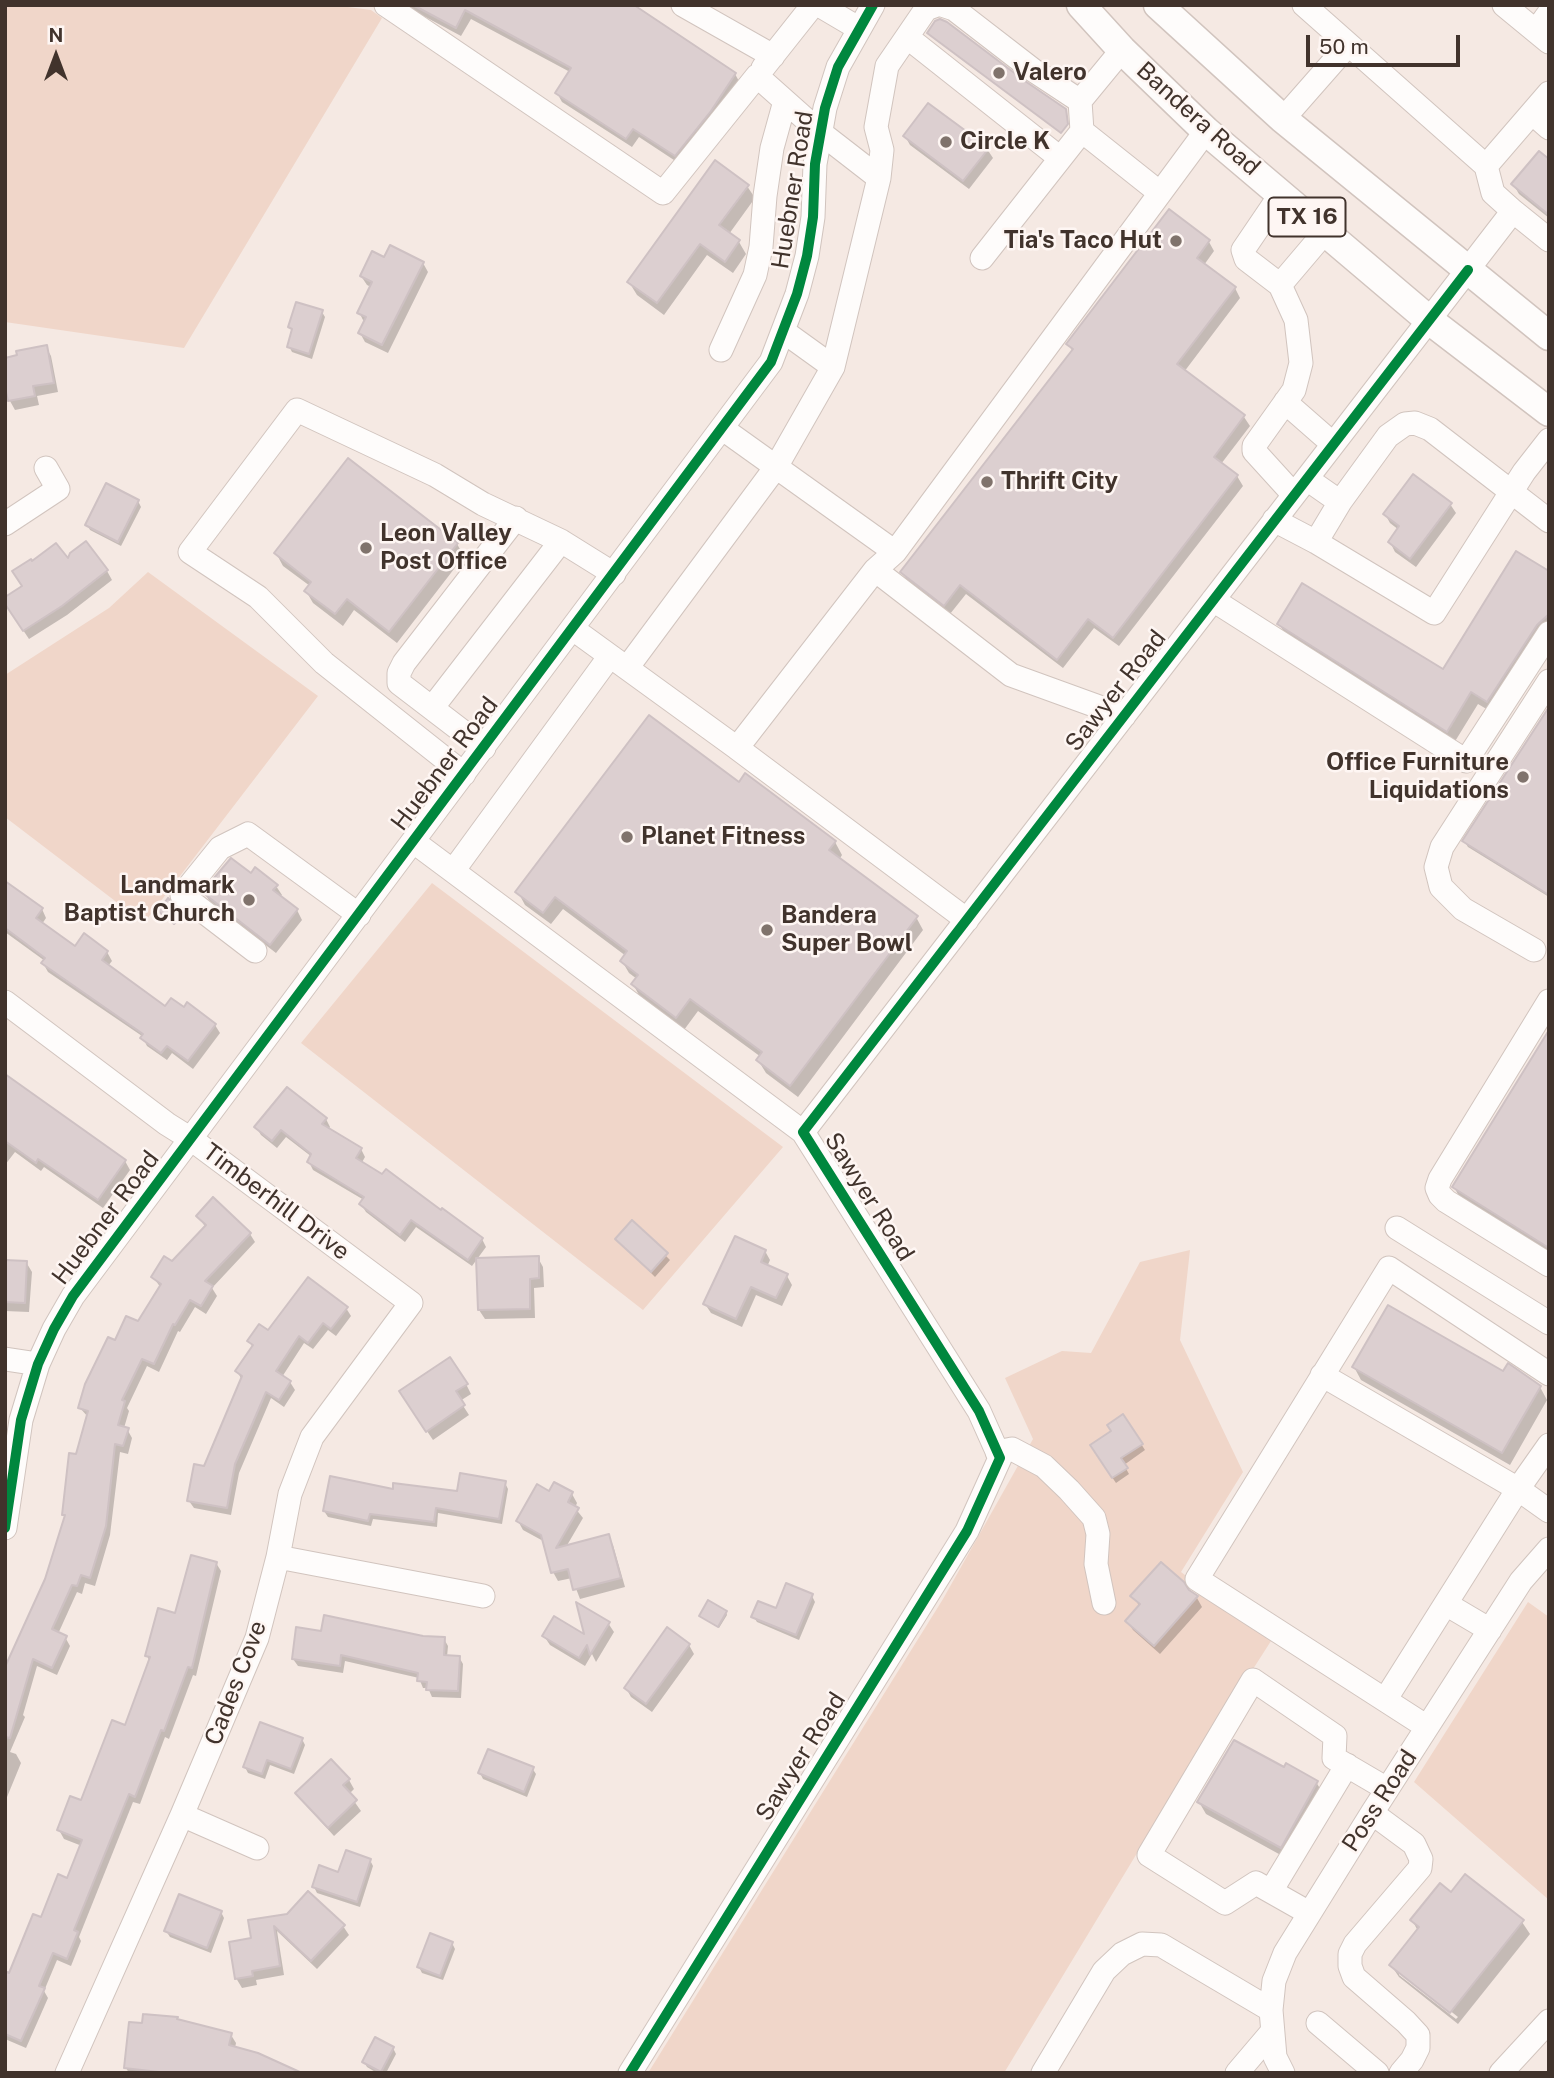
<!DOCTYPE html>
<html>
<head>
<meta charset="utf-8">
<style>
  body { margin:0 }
  #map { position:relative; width:1554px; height:2078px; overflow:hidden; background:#f5e9e3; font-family:"Public Sans",sans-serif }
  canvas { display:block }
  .frame { position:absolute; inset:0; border:7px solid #41332c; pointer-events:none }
  .north { position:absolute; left:21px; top:21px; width:70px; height:70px; -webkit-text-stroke:5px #fef6f3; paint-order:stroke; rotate:0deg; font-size:19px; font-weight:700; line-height:28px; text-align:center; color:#41332c }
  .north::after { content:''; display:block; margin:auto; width:24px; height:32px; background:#41332c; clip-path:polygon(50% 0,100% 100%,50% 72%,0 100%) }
  .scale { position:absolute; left:1306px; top:35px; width:154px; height:32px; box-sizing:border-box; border:4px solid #41332c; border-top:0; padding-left:9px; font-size:21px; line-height:24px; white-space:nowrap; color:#41332c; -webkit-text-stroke:5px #fef6f3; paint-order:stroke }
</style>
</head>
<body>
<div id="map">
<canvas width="1554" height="2078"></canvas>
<div class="frame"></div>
<div class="north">N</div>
<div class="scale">50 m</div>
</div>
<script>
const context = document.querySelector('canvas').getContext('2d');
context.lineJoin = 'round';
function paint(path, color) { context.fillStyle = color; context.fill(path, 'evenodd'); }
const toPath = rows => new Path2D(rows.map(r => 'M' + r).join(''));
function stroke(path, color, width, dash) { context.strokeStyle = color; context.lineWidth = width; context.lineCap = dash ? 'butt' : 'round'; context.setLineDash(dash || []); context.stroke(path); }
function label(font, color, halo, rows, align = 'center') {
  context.font = font + ' "Public Sans",sans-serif'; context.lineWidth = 5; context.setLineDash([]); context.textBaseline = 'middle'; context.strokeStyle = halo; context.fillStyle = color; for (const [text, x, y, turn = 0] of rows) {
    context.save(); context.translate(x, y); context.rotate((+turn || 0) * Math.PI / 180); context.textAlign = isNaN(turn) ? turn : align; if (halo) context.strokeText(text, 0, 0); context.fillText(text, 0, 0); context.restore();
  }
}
const green = toPath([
  [5,5,332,5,371,10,382,18,184,348,5,322],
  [148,572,318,696,144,923,5,817,5,675,109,608],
  [432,883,783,1147,643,1310,301,1043],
  [633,1220,668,1253,651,1272,615,1238],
  [1190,1250,1180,1340,1243,1472,1181,1572,1271,1641,1171,1797,1004,2073,648,2073,943,1599,1033,1439,1005,1378,1062,1351,1091,1353,1140,1262],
  [1123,1414,1143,1444,1121,1458,1127,1468,1112,1478,1090,1446,1111,1431,1107,1425],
  [1161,1562,1199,1595,1154,1646,1126,1621,1140,1604,1131,1596],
  [1528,1602,1549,1617,1549,1900,1414,1782]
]);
const shadow = toPath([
  [403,5,630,5,735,74,740,83,680,164,639,137,632,147,562,102,557,93,570,72,471,19,461,36],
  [905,136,987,149,993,158,969,189,910,145],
  [1549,161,1549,218,1519,194,1513,184],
  [747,186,755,198,729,234,739,242,746,254,733,273,707,255,664,315,637,295,629,282],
  [1209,242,1214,251,1204,265,1235,288,1240,298,1184,372,1244,417,1250,426,1221,464,1237,476,1243,486,1119,646,1094,628,1063,668,966,594,950,614,908,582,902,572,1073,352,1068,344],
  [385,259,423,263,428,272,388,353,365,342,360,333,364,322,359,312,371,287,367,285,361,276],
  [322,312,325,317,312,359,292,352,289,346,293,332,290,327],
  [46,347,51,356,58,392,37,396,39,405,15,410,10,401,5,377],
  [138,501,141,507,121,546,90,530,87,524],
  [1450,504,1456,513,1416,567,1395,552,1390,542,1399,530,1390,523,1385,514],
  [457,544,464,556,397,643,354,610,343,626,313,603,306,591,310,586,283,566,276,553],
  [68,561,107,571,112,580,67,615,29,639,9,609,23,587,32,563],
  [1549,573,1549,635,1495,714,1478,704,1454,743,1287,637,1279,624,1443,672],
  [1549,718,1549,897,1468,847,1464,841],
  [746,776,835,842,842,855,839,860,916,917,923,930,798,1097,766,1073,758,1060,761,1057,698,1011,684,1030,640,997,633,984,637,979,629,973,622,961,626,956,563,909,551,924,525,905,518,892,739,784],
  [251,875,276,886,282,895,280,897,297,910,302,920,276,953,210,902,204,892],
  [5,884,42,909,46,918,42,924,75,948,107,952,112,961,108,966,165,1008,184,1010,215,1025,220,1033,193,1069,172,1053,167,1060,147,1046,142,1036,48,972,43,963,45,961,5,932],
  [1549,1035,1549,1255,1461,1200,1454,1187],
  [5,1075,125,1161,130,1170,103,1208,44,1167,41,1171,15,1152,5,1165],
  [326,1119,330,1127,328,1130,361,1149,365,1157,361,1164,482,1239,486,1247,472,1266,416,1227,405,1242,366,1212,361,1204,364,1200,313,1170,309,1162,312,1157,286,1137,277,1148,261,1135,256,1127],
  [198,1216,250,1234,255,1242,212,1288,217,1296,206,1314,195,1307,180,1332,178,1331,159,1372,147,1366,127,1408,129,1411,124,1428,127,1429,132,1438,128,1454,120,1452,110,1535,95,1586,85,1583,82,1594,77,1592,58,1634,65,1637,70,1646,57,1675,37,1666,23,1715,25,1717,10,1752,16,1754,21,1763,5,1802,5,1665,8,1666,47,1579,66,1518,63,1514,88,1417,80,1408,116,1342,139,1323,161,1288,153,1277,172,1263,206,1228],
  [633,1223,670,1260,655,1277,617,1239],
  [765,1251,770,1260,767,1267,787,1276,792,1285,782,1306,756,1295,742,1327,711,1313,705,1304],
  [538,1258,543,1267,544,1287,534,1288,535,1318,485,1319,479,1310],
  [5,1261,26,1262,32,1272,29,1312,5,1311],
  [346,1308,351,1316,336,1336,328,1330,313,1349,304,1343,282,1377,290,1382,295,1390,284,1407,271,1398,239,1473,231,1515,194,1508,189,1501,242,1380,237,1371,253,1348,249,1341],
  [1354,1367,1504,1374,1540,1387,1547,1400,1510,1465,1361,1380],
  [466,1384,471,1394,460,1401,469,1415,433,1440,406,1400],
  [1123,1416,1145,1450,1124,1465,1129,1474,1116,1483,1095,1452,1113,1432],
  [505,1483,508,1489,502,1524,438,1513,437,1527,373,1519,371,1526,328,1517,324,1511,394,1491,458,1493],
  [550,1494,572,1494,577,1503,575,1508,583,1518,566,1547,608,1536,613,1545,625,1587,580,1599,572,1578,558,1581,553,1572,545,1542,523,1530,518,1521],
  [216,1563,221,1571,196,1676,193,1675,169,1739,165,1737,140,1804,133,1802,79,1937,81,1941,71,1966,57,1960,44,1991,48,1998,26,2048,5,2039,5,1973,10,1975,42,1919,68,1880,82,1846,64,1839,59,1830,82,1802,126,1728,150,1662,147,1656],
  [1188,1592,1197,1598,1202,1607,1160,1654,1133,1630,1127,1621,1140,1607,1133,1596],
  [812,1596,815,1602,799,1640,757,1622,753,1616,777,1610],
  [726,1612,727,1615,719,1628,701,1616],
  [608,1623,614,1632,596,1662,592,1654,585,1666,550,1645,544,1636,587,1637],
  [323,1633,444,1639,448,1646,447,1657,459,1657,463,1664,461,1698,432,1697,428,1688,423,1688,419,1678,345,1661,343,1673,298,1666,293,1659],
  [689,1645,694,1654,652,1712,631,1697,626,1688],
  [302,1739,305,1745,294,1774,270,1765,265,1779,248,1773,245,1767],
  [331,1762,349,1780,354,1789,349,1794,361,1811,334,1836,303,1802,297,1793],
  [532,1768,536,1774,527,1797,483,1779,480,1773],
  [1285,1769,1316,1782,1324,1795,1288,1859,1206,1814,1199,1802],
  [370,1860,373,1866,360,1907,317,1893,314,1887],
  [1452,1894,1522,1922,1530,1934,1458,2024,1399,1977,1391,1965,1418,1931,1412,1920],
  [1399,1970,1458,2017,1456,2019,1399,1975],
  [221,1912,224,1918,211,1953,170,1937,166,1931],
  [250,1922,343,1926,349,1935,317,1969,277,1931,284,1975,256,1980,257,1985,242,1988,236,1978,253,1940],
  [452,1943,455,1949,443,1980,422,1973,419,1967],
  [231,2035,236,2043,235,2048,298,2073,129,2073,126,2068],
  [393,2048,396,2054,386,2073,377,2073,367,2067,364,2062]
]);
const building = toPath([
  [413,5,634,5,736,73,711,111,675,156,633,129,626,139,555,93,571,68,465,10,456,28,413,5],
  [940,19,947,22,1025,81,1066,109,1068,124,1061,133,927,33,935,21,940,19],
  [928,103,989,148,963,181,903,136,928,103],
  [1539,151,1549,159,1549,215,1511,184,1539,151],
  [715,160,749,185,719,225,740,240,725,262,700,244,657,303,627,282,715,160],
  [1169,209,1210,240,1197,258,1236,287,1177,364,1245,415,1214,457,1238,475,1113,638,1088,619,1057,660,960,585,944,606,900,572,1073,349,1066,344,1169,209],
  [390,245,424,262,382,345,358,333,366,317,357,313,372,282,360,276,372,251,384,257,390,245],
  [296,302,323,310,309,354,287,347,292,329,288,327,296,302],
  [47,345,54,383,33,386,35,396,8,401,5,387,5,358,17,355,16,351,47,345],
  [348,458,458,543,389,632,347,599,335,614,304,591,311,582,274,553,348,458],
  [1413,474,1452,503,1410,559,1388,542,1399,526,1383,514,1413,474],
  [106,483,139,500,118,542,85,525,106,483],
  [86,541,108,570,62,606,23,631,5,604,5,597,22,586,12,571,31,559,32,561,56,543,68,558,70,553,86,541],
  [1516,551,1549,571,1549,614,1537,625,1487,702,1471,692,1447,732,1277,624,1302,583,1443,669,1516,551],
  [1549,707,1549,895,1462,841,1549,707],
  [649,715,739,782,745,773,836,841,829,850,918,916,790,1086,756,1060,762,1052,690,999,676,1018,631,984,638,975,620,961,627,951,555,897,543,913,515,892,649,715],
  [231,858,251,873,255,867,278,885,273,890,298,909,270,945,202,892,231,858],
  [5,881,43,908,36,918,75,946,84,933,108,951,102,960,165,1006,171,998,184,1007,187,1002,216,1024,188,1061,167,1046,161,1053,140,1038,143,1034,41,963,45,958,5,928,5,881],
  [168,898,183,913,174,924,158,911,168,898],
  [1549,1030,1549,1248,1452,1187,1549,1030],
  [5,1074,126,1160,98,1200,38,1159,36,1163,5,1141,5,1074],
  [287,1087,327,1118,322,1124,362,1148,356,1158,382,1174,386,1169,441,1210,442,1208,483,1238,468,1260,411,1220,400,1235,359,1204,364,1197,307,1162,311,1154,281,1130,272,1141,254,1127,287,1087],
  [213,1197,251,1233,205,1281,213,1286,201,1306,190,1300,175,1325,173,1324,154,1364,142,1359,122,1400,125,1401,118,1425,129,1428,123,1446,115,1444,106,1526,90,1578,81,1575,77,1586,72,1585,52,1629,67,1636,52,1668,33,1659,10,1738,5,1737,5,1667,45,1579,65,1515,62,1515,69,1453,76,1454,88,1411,78,1408,85,1384,108,1337,115,1340,126,1316,138,1321,161,1284,151,1277,164,1256,172,1261,206,1225,196,1216,213,1197],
  [632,1220,668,1253,651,1272,615,1239,632,1220],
  [735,1236,766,1250,761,1262,788,1274,776,1298,751,1287,736,1319,703,1304,735,1236],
  [539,1256,539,1278,530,1279,530,1309,478,1310,476,1258,539,1256],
  [5,1260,27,1261,25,1303,5,1302,5,1260],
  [308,1277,348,1307,331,1329,323,1323,308,1343,299,1336,276,1371,291,1381,279,1400,266,1392,235,1464,227,1508,187,1501,194,1464,204,1466,242,1376,235,1371,253,1345,247,1341,259,1324,268,1330,308,1277],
  [1388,1305,1503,1371,1508,1363,1541,1386,1502,1453,1352,1367,1388,1305],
  [450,1357,468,1384,456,1391,465,1405,426,1432,399,1391,450,1357],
  [1123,1414,1143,1444,1121,1458,1128,1468,1112,1478,1090,1445,1111,1431,1107,1425,1123,1414],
  [460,1473,506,1481,499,1519,436,1508,434,1522,370,1514,368,1521,323,1511,330,1476,393,1489,393,1483,457,1491,460,1473],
  [554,1482,573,1492,568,1502,579,1508,556,1548,609,1534,621,1578,573,1590,568,1569,551,1573,541,1535,516,1521,537,1484,549,1491,554,1482],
  [191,1555,217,1562,192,1668,188,1667,164,1731,161,1730,135,1797,129,1794,74,1930,78,1932,67,1959,53,1953,39,1986,45,1988,21,2041,5,2034,5,1971,9,1973,33,1914,41,1917,58,1874,67,1878,82,1840,57,1830,70,1796,81,1800,112,1720,125,1725,150,1657,145,1656,158,1608,175,1613,191,1555],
  [1161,1562,1184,1582,1189,1590,1198,1596,1154,1646,1125,1621,1140,1604,1130,1596,1161,1562],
  [786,1583,813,1594,796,1635,751,1617,758,1601,776,1608,786,1583],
  [708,1600,727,1611,718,1627,699,1616,708,1600],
  [576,1602,610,1622,590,1655,587,1645,579,1658,542,1636,554,1616,584,1634,576,1602],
  [324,1615,423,1636,445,1637,444,1655,460,1656,458,1691,426,1690,427,1682,417,1681,418,1673,341,1655,340,1666,292,1659,296,1627,321,1631,324,1615],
  [667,1627,690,1644,646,1704,624,1688,667,1627],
  [260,1722,303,1738,291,1769,267,1760,262,1774,243,1767,260,1722],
  [1234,1740,1284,1767,1286,1763,1318,1781,1281,1848,1197,1802,1234,1740],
  [488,1749,534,1767,524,1792,478,1773,488,1749],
  [331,1759,350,1779,343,1785,357,1800,328,1828,295,1793,331,1759],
  [346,1850,371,1859,357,1902,312,1887,319,1865,338,1872,346,1850],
  [1465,1874,1524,1920,1450,2013,1389,1965,1419,1927,1410,1920,1440,1883,1451,1892,1465,1874],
  [308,1891,345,1925,311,1961,274,1926,280,1966,252,1971,253,1976,235,1979,229,1942,251,1938,248,1920,287,1914,308,1891],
  [179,1894,222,1911,207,1948,164,1931,179,1894],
  [430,1933,453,1942,440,1976,417,1967,430,1933],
  [143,2014,178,2017,177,2019,232,2033,229,2045,258,2053,302,2073,168,2073,124,2068,129,2022,142,2023,143,2014],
  [375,2037,394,2047,381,2072,362,2062,375,2037]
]);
const minor = toPath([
  [386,5,663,193,757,76,821,133,879,178],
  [683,5,773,56],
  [819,5,858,28],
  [942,5,954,9,1033,70,1080,101],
  [1504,5,1549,42],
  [1536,31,1549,13],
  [907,37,1060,158],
  [1122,50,1080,101,1082,131,1160,193],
  [763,68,813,5],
  [1532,113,1549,128],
  [1283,119,1348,45],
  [1486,166,1549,93],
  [1281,194,1243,250,1246,259,1280,285,1325,232],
  [1513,211,1549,240],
  [982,258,1082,131],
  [1280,285,1296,320,1301,363,1294,390,1254,446,1254,451,1294,495],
  [783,331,833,367],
  [721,350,755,275,761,247,765,196,772,148,785,101],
  [1285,402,1333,444],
  [723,429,895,552,1206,131],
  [1307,479,1340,502,1316,542,1434,613,1524,472,1549,440],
  [1340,502,1388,436,1405,424,1415,423,1430,429,1549,521],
  [1274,520,1316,542],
  [5,524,58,489,46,468],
  [875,570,1011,675,1124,716],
  [1213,600,1466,761,1549,633],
  [573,629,737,748,875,570,895,552],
  [627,668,776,467,833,367,879,178,882,150,876,127,887,66,926,9,937,5],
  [432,708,561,541],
  [484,748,399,683,399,673,404,663,516,518],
  [737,748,967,920],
  [464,774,324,663,258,597,190,552,297,410,435,475,483,504,561,541,614,574],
  [414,842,803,1132],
  [453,871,610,656],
  [1534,950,1463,909,1441,887,1436,867,1442,847,1549,681],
  [255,951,182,895,220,848,248,834,359,915],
  [1549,1001,1440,1179,1437,1188,1440,1195,1446,1201,1549,1265],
  [5,1002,167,1124,191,1139,411,1303,312,1437,290,1494,278,1557,257,1638,182,1815,67,2073],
  [1397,1228,1549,1323],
  [5,1359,38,1364],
  [1322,1375,1518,1489,1385,1700],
  [1549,1445,1518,1489,1549,1511],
  [997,1452,1012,1449,1044,1466,1069,1490,1094,1518,1098,1534,1096,1564,1104,1603],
  [5,1528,21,1420,38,1364,54,1329,73,1296,771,362,797,294,807,256,813,217,815,164,825,108,838,67,873,5],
  [278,1557,483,1596],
  [1446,1604,1490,1630],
  [1427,1727,1197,1579,1389,1268,1549,1374],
  [1372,1813,1414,1844,1421,1859,1420,1868,1355,1944,1350,1954,1350,1966,1354,1977,1406,2022,1418,2035,1418,2048,1412,2060,1401,2073],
  [182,1815,257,1848],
  [1271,1891,1347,1765],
  [1309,1913,1256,1883,1225,1903,1149,1855,1253,1680,1335,1736,1334,1758,1387,1789],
  [1318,2023,1377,2073],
  [630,2073,967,1531,1000,1458,979,1411,803,1132,1513,211,1493,193,1486,166,1304,5],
  [1043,2073,1104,1971,1122,1954,1142,1944,1161,1945,1271,2010],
  [1237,2073,1271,2033],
  [1283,2073,1275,2057,1271,2010,1274,1981,1285,1953,1372,1813,1521,1581,1549,1549],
  [1501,2073,1549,2021]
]);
const major = toPath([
  [1081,5,1122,50,1206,131,1429,320,1549,412],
  [1158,5,1283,119,1549,336]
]);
const cycleway = toPath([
  [5,1528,21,1420,38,1364,54,1329,73,1296,771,362,797,294,807,256,813,217,815,164,825,108,838,67,873,5],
  [630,2073,967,1531,1000,1458,979,1411,803,1132,1468,270]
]);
const markers = [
  [999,73,7,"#80736c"],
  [946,142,7,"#80736c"],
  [1176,241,7,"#80736c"],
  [987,482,7,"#80736c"],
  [366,548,7,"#80736c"],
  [1523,777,7,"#80736c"],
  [627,837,7,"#80736c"],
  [249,900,7,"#80736c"],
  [767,930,7,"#80736c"]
];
const shields = [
  [1307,217,77]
];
const shieldNames = [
  ["TX 16",1307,217]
];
const poiNames = [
  ["Valero",1013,73],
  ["Circle K",960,142],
  ["Tia's Taco Hut",1162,241,"right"],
  ["Thrift City",1001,482],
  ["Leon Valley",380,534],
  ["Post Office",380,562],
  ["Office Furniture",1509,763,"right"],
  ["Liquidations",1509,791,"right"],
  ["Planet Fitness",641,837],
  ["Landmark",235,886,"right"],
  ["Baptist Church",235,914,"right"],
  ["Bandera",781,916],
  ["Super Bowl",781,944]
];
const streetNames = [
  ["Bandera Road",1198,119,42],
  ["Huebner Road",793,190,-81],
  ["Sawyer Road",1116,691,-52],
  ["Huebner Road",445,764,-53],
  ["Sawyer Road",869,1197,58],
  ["Timberhill Drive",276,1202,37],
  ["Huebner Road",106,1218,-53],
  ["Cades Cove",236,1683,-69],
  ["Sawyer Road",801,1757,-58],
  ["Poss Road",1380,1801,-57]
];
paint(green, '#f0d6c9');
paint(shadow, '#0003');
paint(building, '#dccfd0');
stroke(building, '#cec1c3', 2);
stroke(minor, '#d1c4be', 25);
stroke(major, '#d1c4be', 31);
stroke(minor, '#fefcfb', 23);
stroke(major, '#fefcfb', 28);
stroke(cycleway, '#00873e', 10);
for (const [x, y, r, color] of markers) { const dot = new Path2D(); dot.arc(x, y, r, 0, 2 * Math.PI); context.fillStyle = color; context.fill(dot); stroke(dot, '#fef6f3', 2.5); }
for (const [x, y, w] of shields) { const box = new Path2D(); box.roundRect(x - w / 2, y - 19.5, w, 39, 5); context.fillStyle = '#fef6f3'; context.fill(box); stroke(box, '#41332c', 2); }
label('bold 23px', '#41332c', null, shieldNames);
label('bold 24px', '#41332c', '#fef6f3', poiNames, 'left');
label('24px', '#41332c', '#fef6f3', streetNames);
</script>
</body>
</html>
